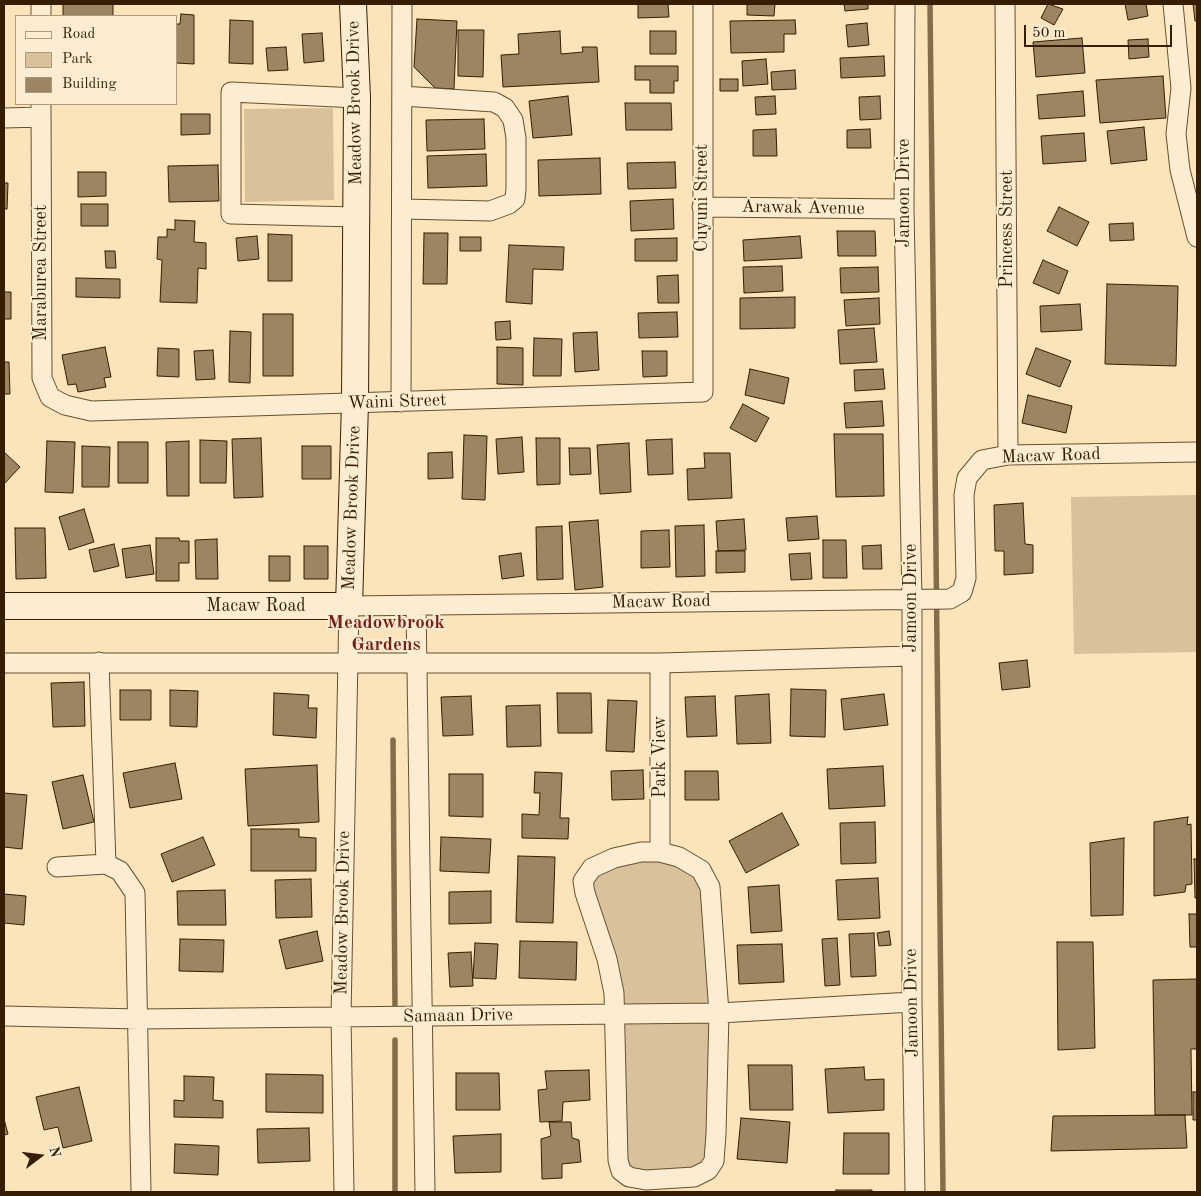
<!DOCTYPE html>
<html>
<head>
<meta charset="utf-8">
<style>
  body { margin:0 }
  #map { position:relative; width:1201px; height:1196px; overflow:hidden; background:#fbe4ba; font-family:"Old Standard TT",serif }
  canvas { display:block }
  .frame { position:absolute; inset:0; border:5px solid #351e01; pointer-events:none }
  .legend { position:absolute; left:15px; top:15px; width:162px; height:90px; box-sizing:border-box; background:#fcedd2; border:1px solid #ac9a7e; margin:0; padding:6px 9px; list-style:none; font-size:15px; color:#351e01 }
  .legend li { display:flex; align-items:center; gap:10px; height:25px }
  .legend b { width:25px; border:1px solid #ac9a7e }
  .north { position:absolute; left:15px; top:1131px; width:50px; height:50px; -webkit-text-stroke:4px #fcedd2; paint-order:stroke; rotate:75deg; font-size:14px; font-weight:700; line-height:20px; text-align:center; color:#351e01 }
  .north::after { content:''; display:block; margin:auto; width:18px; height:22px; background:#351e01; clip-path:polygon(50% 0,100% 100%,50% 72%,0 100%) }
  .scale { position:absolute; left:1024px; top:25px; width:148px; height:22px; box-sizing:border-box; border:2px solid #351e01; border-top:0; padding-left:6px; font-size:15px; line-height:18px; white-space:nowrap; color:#351e01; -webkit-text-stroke:4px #fcedd2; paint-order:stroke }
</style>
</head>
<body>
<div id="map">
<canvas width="1201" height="1196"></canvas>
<div class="frame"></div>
<ul class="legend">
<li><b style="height:6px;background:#fcedd2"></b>Road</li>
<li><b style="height:14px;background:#d9c29b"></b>Park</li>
<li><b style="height:14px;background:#9c8561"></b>Building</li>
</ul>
<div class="north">N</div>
<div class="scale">50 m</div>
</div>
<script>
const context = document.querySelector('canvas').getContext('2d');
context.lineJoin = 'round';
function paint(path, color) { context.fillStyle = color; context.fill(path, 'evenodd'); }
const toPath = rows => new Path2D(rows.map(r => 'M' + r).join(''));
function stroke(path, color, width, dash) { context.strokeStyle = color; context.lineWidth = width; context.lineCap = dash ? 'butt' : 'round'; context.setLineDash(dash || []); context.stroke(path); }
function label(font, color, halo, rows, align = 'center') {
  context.font = font + ' "Old Standard TT",serif'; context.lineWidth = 4; context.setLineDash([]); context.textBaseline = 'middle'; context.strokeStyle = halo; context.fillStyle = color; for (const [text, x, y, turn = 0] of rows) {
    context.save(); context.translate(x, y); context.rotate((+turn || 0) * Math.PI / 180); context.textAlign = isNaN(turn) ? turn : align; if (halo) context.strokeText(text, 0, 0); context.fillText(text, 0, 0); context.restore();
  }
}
const green = toPath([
  [333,108,334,200,245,202,244,109],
  [1197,495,1197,652,1074,654,1071,497],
  [634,858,677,862,700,879,711,1006,620,1006,593,899,593,883,596,875],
  [712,1020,709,1157,696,1169,647,1175,625,1167,620,1021]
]);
const stream = toPath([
  [930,4,943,1192],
  [393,740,395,1007],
  [395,1040,395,1192]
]);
const building = toPath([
  [63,4,113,4,113,16,63,16,63,4],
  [638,4,668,4,669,17,638,18,638,4],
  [747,4,775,4,774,16,747,15,747,4],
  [844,4,868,4,868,9,845,11,844,4],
  [1048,4,1063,9,1054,25,1041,18,1048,4],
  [1125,4,1146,4,1148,16,1128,20,1125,4],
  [1193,4,1197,4,1197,21,1195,21,1193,4],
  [181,14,194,15,194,64,176,63,176,24,180,24,181,14],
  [417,19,457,21,454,89,435,88,414,67,417,19],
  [230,20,253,21,253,64,229,63,230,20],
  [795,20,796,34,784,34,784,52,731,53,730,21,795,20],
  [867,23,869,45,848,47,846,25,867,23],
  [458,30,484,30,483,77,458,76,458,30],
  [560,31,561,54,583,52,582,47,597,47,599,82,503,87,501,55,519,54,518,34,560,31],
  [650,31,676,31,676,54,650,54,650,31],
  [322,33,324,61,304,63,302,34,322,33],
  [1082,38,1085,73,1036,77,1033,42,1082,38],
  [1148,39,1149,57,1129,59,1128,40,1148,39],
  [286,47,288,70,268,71,266,48,286,47],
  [884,56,885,76,841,78,840,58,884,56],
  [766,59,768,84,743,86,742,61,766,59],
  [635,66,678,66,678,81,674,81,674,93,650,93,650,80,635,80,635,66],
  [795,70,796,89,772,90,771,72,795,70],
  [1163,76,1166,118,1100,123,1096,80,1163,76],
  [720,79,738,79,738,91,720,91,720,79],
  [1083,91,1085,116,1039,119,1037,95,1083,91],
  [568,96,572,135,533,138,529,101,568,96],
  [775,96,776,114,756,115,755,97,775,96],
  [880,96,881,119,860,120,859,97,880,96],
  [625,103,671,103,672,130,626,130,625,103],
  [181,114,210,114,210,134,181,135,181,114],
  [484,119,485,149,427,151,426,120,484,119],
  [1144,127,1147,160,1111,164,1107,131,1144,127],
  [776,129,777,156,753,156,753,130,776,129],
  [870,129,871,148,847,148,847,130,870,129],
  [1084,133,1086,161,1043,164,1041,136,1084,133],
  [486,154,487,186,428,188,427,156,486,154],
  [600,158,601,194,539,196,538,160,600,158],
  [675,162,676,188,628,189,627,163,675,162],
  [218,165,219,201,169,202,168,166,218,165],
  [78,172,106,172,106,196,78,197,78,172],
  [4,183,8,183,7,209,4,209,4,183],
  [673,199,674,229,631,231,630,201,673,199],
  [81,204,108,204,108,226,81,226,81,204],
  [1059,207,1089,222,1077,246,1047,231,1059,207],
  [175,220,195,221,194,242,206,243,206,269,198,268,197,303,160,302,162,260,157,259,158,237,167,237,167,229,175,230,175,220],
  [1133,223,1134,240,1110,241,1109,224,1133,223],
  [837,231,875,231,876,256,838,256,837,231],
  [424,233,448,233,447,284,423,284,424,233],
  [268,234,292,235,292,281,268,281,268,234],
  [257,236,259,259,238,261,236,238,257,236],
  [800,236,802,258,744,261,743,240,800,236],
  [460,237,481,237,481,251,460,251,460,237],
  [677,238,677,261,635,261,635,239,677,238],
  [509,245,564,247,563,270,533,269,532,304,506,302,509,245],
  [105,251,115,251,116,268,106,268,105,251],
  [1043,260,1068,271,1059,294,1033,283,1043,260],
  [782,266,783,291,744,293,743,267,782,266],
  [878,267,879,292,841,293,840,268,878,267],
  [678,275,679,303,658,303,657,276,678,275],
  [76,278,120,279,120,298,76,297,76,278],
  [1107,284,1178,286,1176,366,1105,364,1107,284],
  [4,292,11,292,11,319,4,319,4,292],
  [795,297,795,328,740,329,740,298,795,297],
  [879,298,880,324,846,326,844,300,879,298],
  [1080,304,1082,330,1041,332,1040,306,1080,304],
  [677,312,678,337,639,338,638,313,677,312],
  [263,314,293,314,293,376,263,376,263,314],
  [510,321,511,339,496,340,495,322,510,321],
  [874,328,877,362,840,364,838,330,874,328],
  [230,331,251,332,250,383,229,382,230,331],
  [597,332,599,370,575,372,573,333,597,332],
  [534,338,562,339,561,376,533,376,534,338],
  [105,347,111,377,104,378,106,387,78,392,76,384,68,385,62,355,105,347],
  [497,347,523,348,523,385,497,384,497,347],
  [158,348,179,349,179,377,157,376,158,348],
  [1036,348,1071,361,1060,387,1026,374,1036,348],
  [213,350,215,379,196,380,194,351,213,350],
  [642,351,667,351,667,376,643,377,642,351],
  [4,362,9,362,10,394,4,394,4,362],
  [750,369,789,378,784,404,745,395,750,369],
  [883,369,885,389,855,391,854,370,883,369],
  [1028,395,1072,406,1066,433,1022,423,1028,395],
  [882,401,884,426,846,428,844,403,882,401],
  [743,404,769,418,756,442,730,428,743,404],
  [834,434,883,434,884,496,836,497,834,434],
  [464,435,487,436,485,500,462,499,464,435],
  [522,437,524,472,498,474,496,439,522,437],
  [261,438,263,497,234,498,232,439,261,438],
  [536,438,560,438,560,484,537,485,536,438],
  [672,439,673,474,648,475,646,440,672,439],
  [200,440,227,441,226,483,200,483,200,440],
  [47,441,75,442,73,493,45,492,47,441],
  [189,441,189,496,167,496,166,442,189,441],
  [118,442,148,442,148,483,118,483,118,442],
  [629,443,631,492,600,494,597,445,629,443],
  [82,446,110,447,109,487,82,487,82,446],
  [302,446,331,446,331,479,302,479,302,446],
  [569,448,590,448,591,474,570,475,569,448],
  [4,452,20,467,4,484,4,452],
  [452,452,453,478,428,479,428,453,452,452],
  [704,453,730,453,732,498,688,500,687,469,705,468,704,453],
  [1023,503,1025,544,1033,545,1033,573,1004,575,1004,551,995,551,994,505,1023,503],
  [84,509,94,542,69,550,59,517,84,509],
  [817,516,819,539,788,541,786,518,817,516],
  [744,519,746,550,718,551,716,521,744,519],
  [598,520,603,587,575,590,569,522,598,520],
  [704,525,705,576,676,577,675,526,704,525],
  [562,526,563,579,537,580,536,527,562,526],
  [15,528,45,528,46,578,16,579,15,528],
  [669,530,670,567,641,568,641,531,669,530],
  [156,538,179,538,180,541,189,541,189,563,179,563,179,581,156,581,156,538],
  [217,539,218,579,196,579,195,540,217,539],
  [823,540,846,540,847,578,823,578,823,540],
  [114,544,119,566,94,572,89,550,114,544],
  [150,545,154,574,126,578,122,549,150,545],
  [881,545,882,569,863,569,862,546,881,545],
  [304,546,328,546,328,579,304,579,304,546],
  [716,551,745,551,745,572,716,573,716,551],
  [521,553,524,576,502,579,499,556,521,553],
  [810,553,812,579,791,580,789,554,810,553],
  [269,556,290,556,290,581,269,581,269,556],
  [1027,660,1030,687,1002,690,999,663,1027,660],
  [84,682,85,726,53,727,51,683,84,682],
  [791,689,826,690,825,737,790,736,791,689],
  [120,690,151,690,151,720,120,720,120,690],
  [170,690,198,691,197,727,170,726,170,690],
  [274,693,309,695,308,708,317,708,316,738,273,735,274,693],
  [557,693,591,693,592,733,558,733,557,693],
  [769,694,771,743,737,744,735,696,769,694],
  [884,694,888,725,844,730,841,699,884,694],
  [471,696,473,735,443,736,441,697,471,696],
  [715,696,717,736,687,737,685,697,715,696],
  [608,700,637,701,634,752,606,751,608,700],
  [540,705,541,746,507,747,506,706,540,705],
  [175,763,182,799,130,808,123,773,175,763],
  [317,765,319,822,248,826,245,769,317,765],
  [883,766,885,806,829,809,827,769,883,766],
  [643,770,644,799,612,800,611,771,643,770],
  [685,771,718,771,719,800,685,800,685,771],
  [535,772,562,773,560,818,569,818,568,839,522,838,522,814,539,815,540,793,534,793,535,772],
  [449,774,483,774,483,817,449,816,449,774],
  [83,775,94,822,63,829,52,782,83,775],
  [4,793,27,795,22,849,4,847,4,793],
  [782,813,799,845,746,873,729,841,782,813],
  [1188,817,1187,825,1191,824,1192,884,1186,885,1185,892,1154,896,1154,822,1188,817],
  [875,822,876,863,841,864,840,823,875,822],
  [251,829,299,829,299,837,316,838,316,871,251,871,251,829],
  [203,837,215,865,172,882,161,854,203,837],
  [441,837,491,839,489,873,440,871,441,837],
  [1124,838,1123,915,1091,916,1090,843,1124,838],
  [518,856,555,857,553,923,516,922,518,856],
  [1194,859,1197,859,1197,898,1195,898,1194,859],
  [878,878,880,918,838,920,836,880,878,878],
  [311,879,312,917,276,918,275,880,311,879],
  [779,885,782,931,751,933,748,887,779,885],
  [225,890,226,925,178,925,177,891,225,890],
  [491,891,491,923,449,924,449,892,491,891],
  [4,894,26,896,24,925,4,923,4,894],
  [1189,914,1197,914,1197,960,1197,947,1190,947,1189,914],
  [317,931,323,961,286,969,279,940,317,931],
  [889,931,891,945,879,946,877,933,889,931],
  [874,933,876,976,851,977,849,934,874,933],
  [837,938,840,985,825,986,822,939,837,938],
  [180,939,224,940,223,972,179,971,180,939],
  [520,941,577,942,576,980,519,978,520,941],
  [1057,942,1093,942,1095,1048,1058,1050,1057,942],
  [475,943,498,944,496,979,473,978,475,943],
  [782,944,784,982,739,984,737,945,782,944],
  [471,952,473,986,450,987,448,953,471,952],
  [1197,979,1197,1049,1191,1049,1192,1115,1155,1115,1153,980,1197,979],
  [748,1065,792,1065,793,1110,750,1110,748,1065],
  [864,1067,865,1080,884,1079,884,1110,828,1113,825,1069,864,1067],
  [589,1070,590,1100,563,1102,562,1121,540,1122,538,1090,547,1089,545,1071,589,1070],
  [456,1073,499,1073,500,1110,456,1110,456,1073],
  [266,1074,323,1075,323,1113,266,1112,266,1074],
  [184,1076,214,1077,213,1100,223,1101,223,1118,174,1117,174,1100,184,1101,184,1076],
  [79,1087,92,1141,63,1148,58,1127,44,1130,36,1097,79,1087],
  [1193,1092,1197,1092,1197,1120,1193,1120,1193,1092],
  [1185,1115,1187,1148,1051,1151,1053,1116,1185,1115],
  [741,1118,790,1122,787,1163,737,1159,741,1118],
  [4,1119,8,1134,4,1135,4,1119],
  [549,1122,571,1122,572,1138,579,1140,581,1162,562,1164,562,1178,542,1179,541,1139,551,1136,549,1122],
  [309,1128,310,1161,258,1163,257,1129,309,1128],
  [844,1133,889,1133,889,1174,843,1174,844,1133],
  [501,1134,501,1172,455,1173,453,1136,501,1134],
  [175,1144,219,1146,218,1175,174,1173,175,1144],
  [836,1190,872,1190,872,1192,836,1192,836,1190]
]);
const street = toPath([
  [905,4,904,209,912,600,912,1002,915,1192],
  [1005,4,1008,455],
  [1173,4,1181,88,1176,134,1180,170,1197,237],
  [41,16,41,4],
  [41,104,42,378,50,397,65,405,91,411,703,392,703,4],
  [4,118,41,117],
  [702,207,904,209],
  [402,209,490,211,509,204,515,199,516,189,516,138,513,120,505,108,494,102,402,96],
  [356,217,231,214,231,92,357,98],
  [401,402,402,4],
  [416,605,425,1192],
  [99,662,106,864],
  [4,663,660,663,911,656],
  [641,852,660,852,679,857,701,870,710,887,719,1013,716,1134,714,1161,708,1170,694,1177,646,1180,629,1177,621,1171,618,1160,614,993,607,959,585,893,583,881,592,868,614,858,641,852],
  [660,852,660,663],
  [57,867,106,864,120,871,135,893,141,1192],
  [4,1016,139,1019,719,1013,912,1002],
  [344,1192,341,1017,349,606,950,599,962,592,966,578,964,495,967,478,982,460,1008,455,1197,452]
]);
const secondary = toPath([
  [4,606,349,606,355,403,357,98,353,4]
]);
const streetNames = [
  ["Meadow Brook Drive",355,103,-91],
  ["Jamoon Drive",904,193,-90],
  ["Cuyuni Street",702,198,-90],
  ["Arawak Avenue",803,208,1],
  ["Princess Street",1007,229,-90],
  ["Maraburea Street",41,273,-90],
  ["Waini Street",397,402,-2],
  ["Macaw Road",1051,456,-2],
  ["Meadow Brook Drive",352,508,-88],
  ["Jamoon Drive",911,598,-90],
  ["Macaw Road",661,602,-1],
  ["Macaw Road",256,606],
  ["Park View",660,757,-90],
  ["Meadow Brook Drive",343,913,-89],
  ["Jamoon Drive",912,1003,-91],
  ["Samaan Drive",458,1016,-1]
];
const neighbourhoodNames = [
  ["Meadowbrook",386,623],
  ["Gardens",386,645]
];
paint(green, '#d9c29b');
stroke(stream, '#846d4a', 5.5);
paint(building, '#9c8561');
stroke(building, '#351e01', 1);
stroke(street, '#66502f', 21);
stroke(secondary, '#351e01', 28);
stroke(street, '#fcedd2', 19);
stroke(secondary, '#fcedd2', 26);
label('18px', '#351e01', '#fcedd2', streetNames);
label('bold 19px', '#7a1f14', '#fcedd2', neighbourhoodNames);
</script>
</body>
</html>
